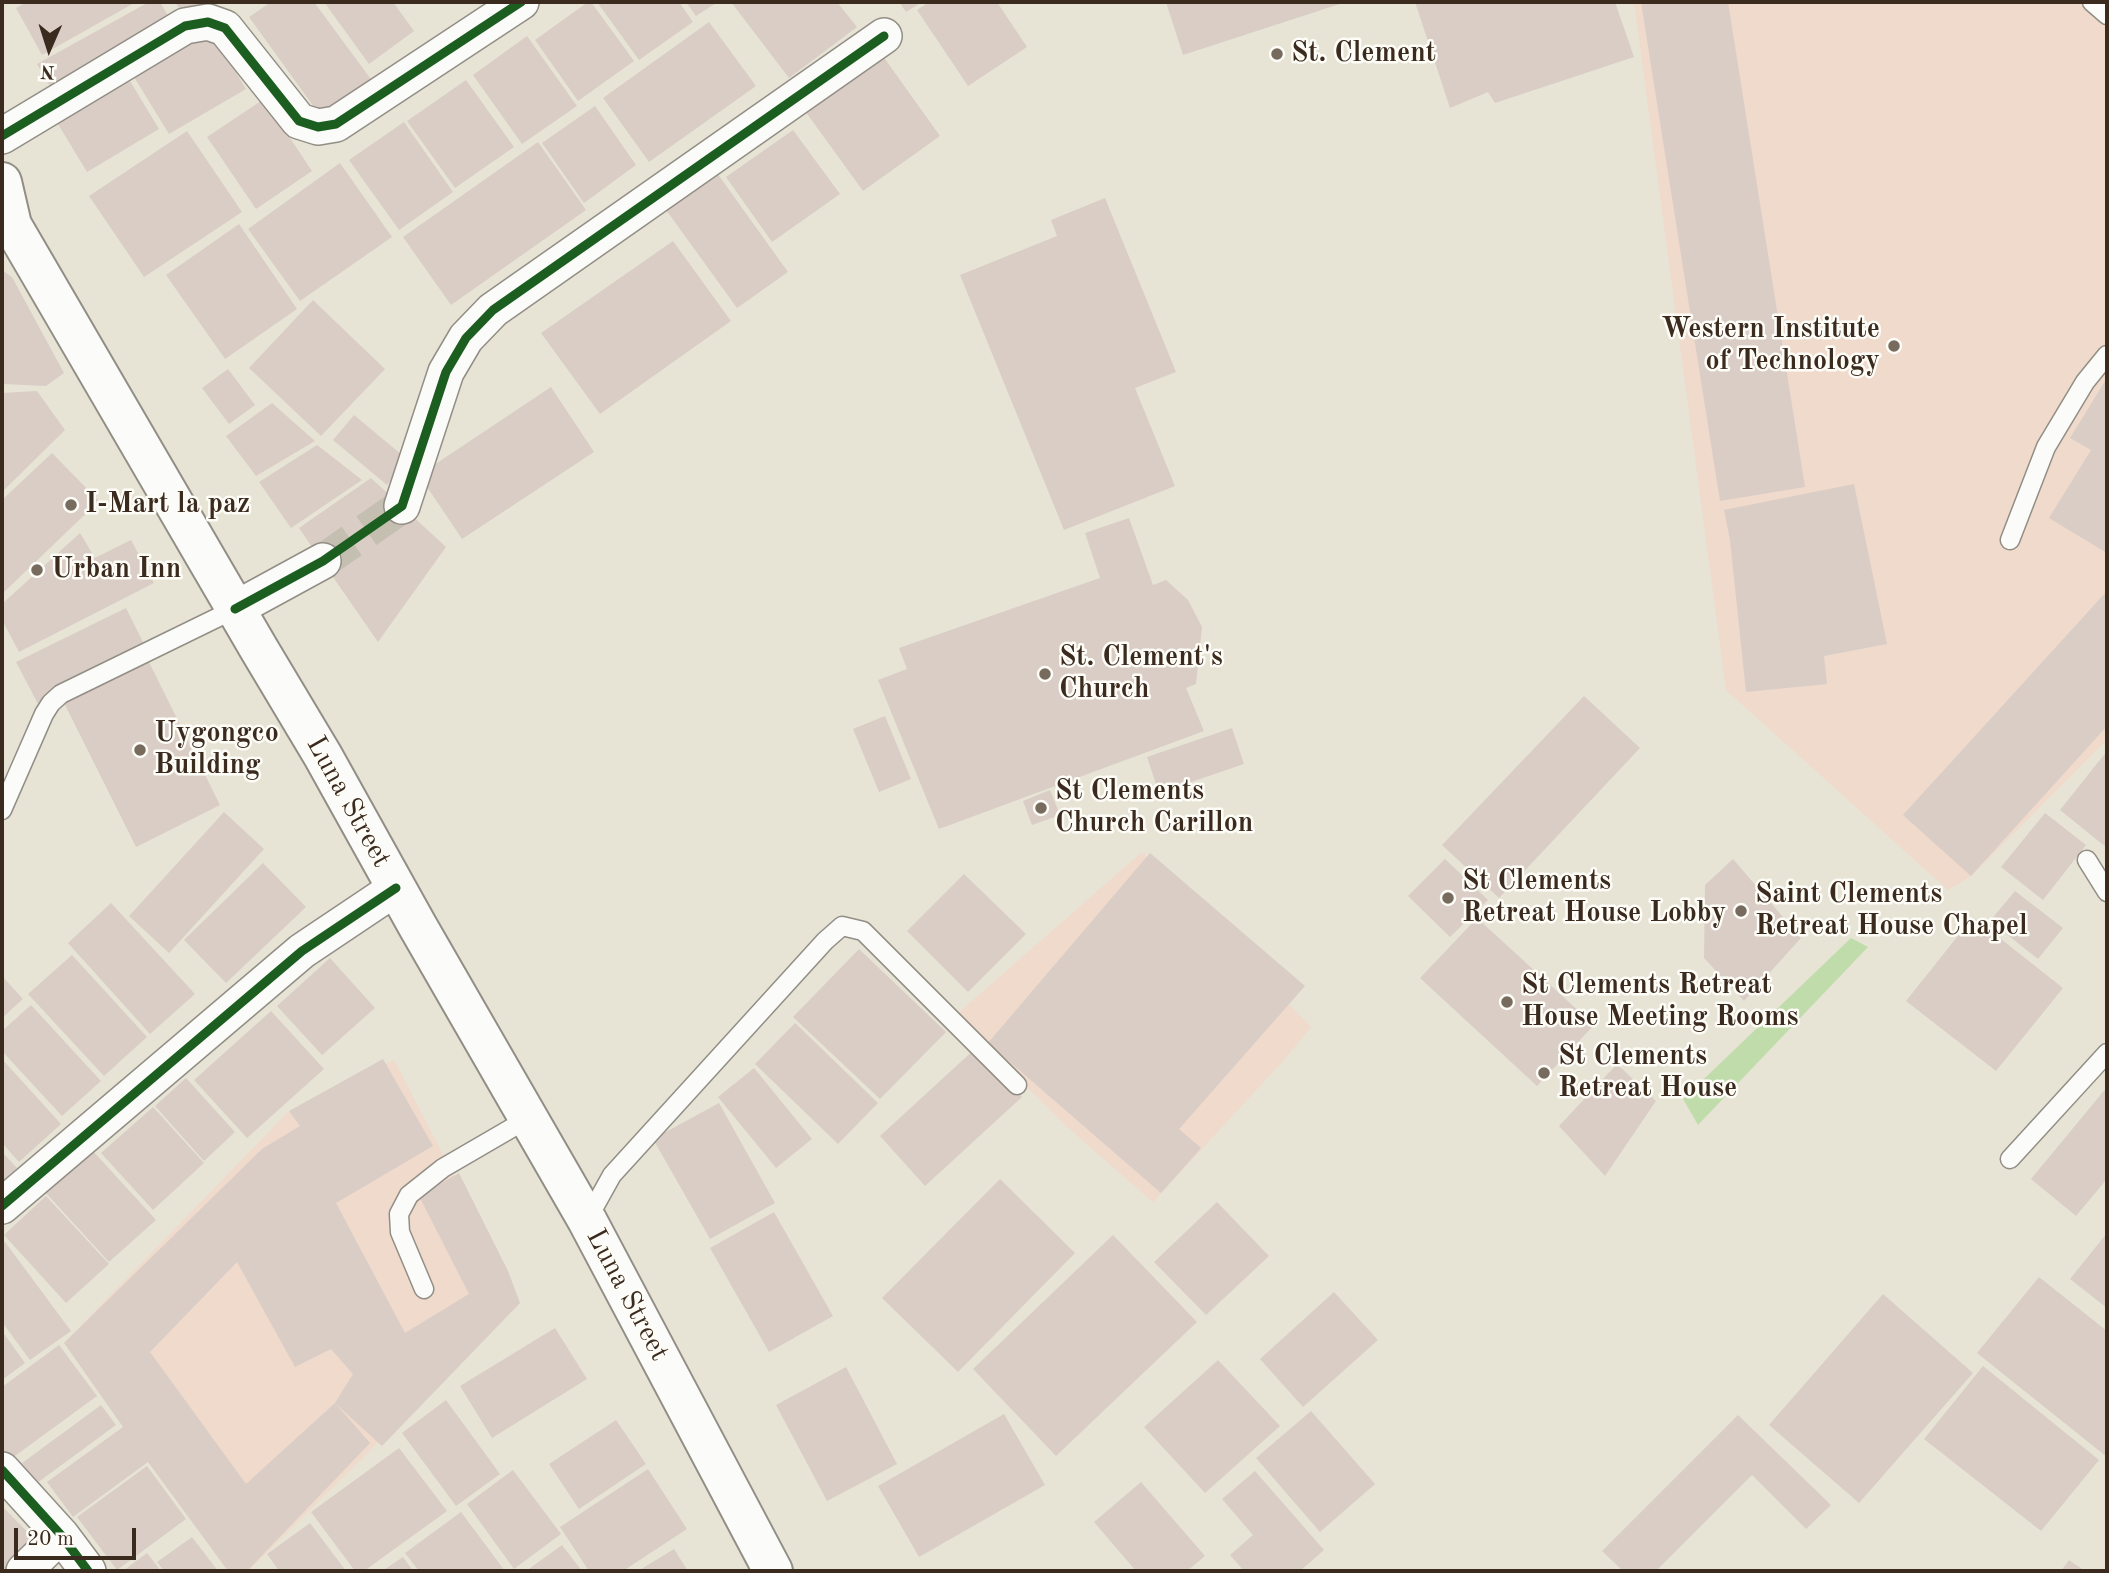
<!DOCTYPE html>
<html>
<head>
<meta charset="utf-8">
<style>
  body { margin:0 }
  #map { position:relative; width:2109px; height:1573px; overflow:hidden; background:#e7e4d6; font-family:"Old Standard TT",serif }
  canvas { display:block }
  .frame { position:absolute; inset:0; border:4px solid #3b2a1e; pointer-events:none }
  .north { position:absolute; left:14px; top:14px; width:70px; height:70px; -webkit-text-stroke:5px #fdfcf7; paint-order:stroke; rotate:183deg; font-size:19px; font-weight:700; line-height:28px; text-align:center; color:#3b2a1e }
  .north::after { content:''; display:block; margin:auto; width:24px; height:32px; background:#3b2a1e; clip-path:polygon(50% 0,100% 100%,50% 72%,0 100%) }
  .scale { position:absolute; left:14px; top:1528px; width:122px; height:32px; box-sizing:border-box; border:4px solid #3b2a1e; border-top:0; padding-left:9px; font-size:21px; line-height:24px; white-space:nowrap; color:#3b2a1e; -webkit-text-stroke:5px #fdfcf7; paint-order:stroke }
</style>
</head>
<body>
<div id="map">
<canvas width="2109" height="1573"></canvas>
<div class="frame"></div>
<div class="north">N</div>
<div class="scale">20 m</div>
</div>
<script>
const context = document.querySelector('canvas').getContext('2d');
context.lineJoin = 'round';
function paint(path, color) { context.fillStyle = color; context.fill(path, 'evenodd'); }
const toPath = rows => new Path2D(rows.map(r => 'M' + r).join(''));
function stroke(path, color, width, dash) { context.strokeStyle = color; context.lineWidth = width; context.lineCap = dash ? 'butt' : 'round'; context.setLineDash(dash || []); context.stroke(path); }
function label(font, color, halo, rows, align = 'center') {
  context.font = font + ' "Old Standard TT",serif'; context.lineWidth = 5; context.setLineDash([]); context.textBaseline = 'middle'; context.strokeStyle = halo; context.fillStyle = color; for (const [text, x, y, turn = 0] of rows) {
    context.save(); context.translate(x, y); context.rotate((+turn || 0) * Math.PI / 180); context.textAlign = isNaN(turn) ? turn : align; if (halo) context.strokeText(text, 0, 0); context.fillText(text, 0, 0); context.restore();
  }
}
const built = toPath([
  [1634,2,2107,2,2107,740,1971,876,1948,890,1726,690],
  [1142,852,1311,1027,1283,1061,1153,1202,1066,1126,956,1015],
  [394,1060,520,1303,248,1571,228,1571,64,1343,289,1111]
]);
const green = toPath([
  [1851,938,1868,947,1698,1125,1683,1099]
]);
const building = toPath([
  [27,2,136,2,42,55,16,8],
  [149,2,160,2,175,28,55,95,37,64],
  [175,2,221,2,189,23],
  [271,2,314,2,373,82,322,118,249,17],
  [324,2,393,2,414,31,369,64],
  [588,2,591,2,634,61,578,101,535,40],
  [597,2,679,2,693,22,639,60],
  [686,2,718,2,696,16],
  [731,2,837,2,857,27,789,78],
  [899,2,922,2,906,12],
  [929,2,997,2,1027,47,968,86,917,10],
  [1166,2,1346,2,1183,55],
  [1415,2,1615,2,1634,57,1495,103,1488,92,1450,108],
  [1641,2,1728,2,1805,487,1720,501],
  [709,22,756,86,649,162,603,98],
  [211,31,246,89,169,134,134,77],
  [527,36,577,106,522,144,473,75],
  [875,45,940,136,863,191,797,100],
  [466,80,514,147,455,188,407,121],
  [130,81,159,129,87,172,58,124],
  [264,99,312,171,256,209,207,137],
  [595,106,636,165,584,203,542,143],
  [404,122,453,192,399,230,349,160],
  [793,130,840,194,772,242,726,177],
  [187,131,242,212,144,277,89,196],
  [538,142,586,210,451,305,403,237],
  [340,163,392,237,300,301,248,229],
  [712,166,788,272,737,308,661,203],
  [1105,198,1176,372,1135,388,1175,486,1064,530,960,275,1057,236,1051,220],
  [239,224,297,309,225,359,166,275],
  [673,241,731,321,600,414,541,333],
  [2,270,12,277,64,373,46,386,2,384],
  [313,300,385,369,321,436,249,368],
  [228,369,255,405,229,424,202,388],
  [2107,378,2107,553,2049,518,2091,450,2070,438],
  [551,387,594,452,462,539,419,475],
  [37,391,65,430,2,492,2,393],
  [272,403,315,441,256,476,226,436],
  [354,415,408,460,387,485,333,440],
  [317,445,362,480,291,528,259,482],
  [52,453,99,501,2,594,2,500],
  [371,478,446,547,378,642,299,528],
  [1854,484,1887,644,1824,656,1827,684,1746,692,1730,540,1724,510],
  [1129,518,1153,585,1166,580,1188,600,1202,627,1196,684,1186,688,1204,731,939,829,878,680,907,669,899,648,1100,578,1085,533],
  [80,533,95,558,131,540,154,583,19,652,2,620,2,604],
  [2107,591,2107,726,1971,876,1903,815],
  [126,608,147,650,38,704,16,662],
  [145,654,220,805,136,847,60,695],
  [1584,696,1640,748,1499,898,1442,845],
  [885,716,911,779,879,792,853,729],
  [1232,728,1244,764,1159,793,1147,757],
  [2107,751,2107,848,2060,810],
  [1050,790,1060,815,1032,825,1023,801],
  [224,812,264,849,169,953,129,916],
  [2045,813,2086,845,2043,900,2001,867],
  [1150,853,1305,986,1179,1129,1201,1148,1161,1193,988,1043],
  [1445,859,1488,900,1450,937,1408,896],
  [1733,859,1801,938,1744,1001,1704,958,1705,885],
  [263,863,306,907,226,983,184,940],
  [964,874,1026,934,968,992,907,931],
  [2015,891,2063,928,2038,959,1990,921],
  [111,903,195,994,150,1034,68,943],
  [1973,917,2063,988,1996,1071,1906,1001],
  [1477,918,1594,1025,1537,1086,1420,978],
  [859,949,946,1032,880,1099,793,1017],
  [72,955,147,1037,104,1076,28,994],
  [330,958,375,1008,322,1055,277,1006],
  [2,976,23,999,2,1018],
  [31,1005,101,1081,62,1116,2,1051,2,1031],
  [271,1011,324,1069,247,1138,194,1080],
  [795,1023,878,1103,838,1144,755,1064],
  [977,1047,1022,1097,925,1186,880,1136],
  [2,1059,61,1124,19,1162,2,1143],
  [383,1059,433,1146,336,1203,405,1333,469,1294,419,1196,459,1173,508,1271,520,1303,382,1446,335,1403,370,1443,247,1571,228,1571,148,1462,73,1517,47,1482,123,1427,64,1343,262,1149,300,1126,289,1111],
  [237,1262,295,1367,331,1349,353,1374,335,1403,246,1484,150,1352],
  [1617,1064,1656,1101,1605,1176,1559,1126],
  [754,1068,812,1139,776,1168,718,1097],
  [186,1078,235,1132,204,1161,155,1106],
  [2107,1087,2107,1179,2076,1216,2031,1179],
  [719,1103,775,1203,710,1239,653,1139],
  [153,1107,204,1163,153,1210,101,1153],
  [92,1150,156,1220,109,1262,46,1193],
  [2,1152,17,1168,2,1181],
  [1000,1179,1075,1253,958,1372,882,1298],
  [46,1196,109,1264,66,1303,4,1235],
  [1217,1202,1269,1256,1206,1315,1154,1262],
  [774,1212,833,1316,769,1352,710,1248],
  [2107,1233,2107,1308,2070,1279],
  [1113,1235,1197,1322,1056,1456,973,1369],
  [5,1242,71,1331,30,1360,2,1322,2,1244],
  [2039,1277,2107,1331,2107,1457,1977,1353],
  [1334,1292,1378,1340,1303,1407,1260,1359],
  [1883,1294,1973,1373,1859,1503,1769,1425],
  [555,1328,587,1379,492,1438,460,1386],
  [2,1331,25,1363,2,1380],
  [59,1345,97,1396,8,1461,2,1453,2,1387],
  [1218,1360,1280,1426,1205,1493,1144,1427],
  [1983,1366,2099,1460,2041,1531,1924,1439],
  [846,1367,897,1464,827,1501,776,1405],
  [446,1400,500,1474,456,1506,402,1433],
  [101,1405,116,1425,37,1483,22,1463],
  [1311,1411,1375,1484,1320,1532,1256,1458],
  [1004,1414,1045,1485,919,1557,878,1486],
  [1738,1415,1831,1505,1806,1529,1752,1475,1656,1571,1623,1571,1602,1551],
  [616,1420,646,1464,579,1509,549,1464],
  [399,1448,447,1511,364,1571,355,1571,311,1512],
  [147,1466,186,1519,117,1570,77,1517],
  [648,1469,687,1529,623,1571,589,1571,560,1527],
  [513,1470,561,1534,514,1569,467,1504],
  [1255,1471,1324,1550,1300,1571,1244,1571,1230,1555,1253,1535,1222,1499],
  [1141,1482,1205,1556,1187,1571,1136,1571,1094,1522],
  [2,1506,43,1548,18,1571,2,1571],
  [461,1512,505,1571,419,1571,405,1553],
  [310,1523,346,1571,279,1571,267,1554],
  [192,1537,218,1571,164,1571,157,1562],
  [562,1545,582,1571,526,1571],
  [674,1549,688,1571,638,1571],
  [147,1553,161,1571,123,1571],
  [403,1557,413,1571,382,1571],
  [2069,1560,2085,1571,2061,1571]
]);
const streetTunnel = toPath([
  [323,561,402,506]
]);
const lane = toPath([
  [2092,2,2107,15],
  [2010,540,2046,447,2085,382,2107,355],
  [2,810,44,714,51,703,61,694,235,609],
  [2087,860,2107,892],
  [2010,1159,2107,1053],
  [587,1220,612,1175,825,941,842,926,863,931,1017,1085],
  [424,1289,400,1232,399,1214,409,1195,443,1168,529,1118]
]);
const street = toPath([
  [2,136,185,26,208,22,225,28,299,121,318,127,336,124,521,2],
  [402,506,446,372,466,338,493,310,884,36],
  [235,609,323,561],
  [2,1206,302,951,396,888],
  [2,1470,61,1535,88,1571],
  [24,1571,61,1535]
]);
const primary = toPath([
  [2,182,12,225,259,649,323,756,417,925,587,1220,773,1571]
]);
const cycleway = toPath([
  [2,136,185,26,208,22,225,28,299,121,318,127,336,124,521,2],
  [235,609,323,561,402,506,446,372,466,338,493,310,884,36],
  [2,1206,302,951,396,888],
  [2,1470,61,1535,88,1571]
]);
const markers = [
  [1277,54,7,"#776b5e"],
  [1894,346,7,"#776b5e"],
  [71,505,7,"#776b5e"],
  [37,570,7,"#776b5e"],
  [1045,674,7,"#776b5e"],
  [140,750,7,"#776b5e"],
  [1041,808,7,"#776b5e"],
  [1448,898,7,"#776b5e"],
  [1741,911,7,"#776b5e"],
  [1507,1002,7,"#776b5e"],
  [1544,1073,7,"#776b5e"]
];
const poiNames = [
  ["St. Clement",1291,54],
  ["Western Institute",1880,330,"right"],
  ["of Technology",1880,362,"right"],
  ["I-Mart la paz",85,505],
  ["Urban Inn",51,570],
  ["St. Clement's",1059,658],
  ["Church",1059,690],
  ["Uygongco",154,734],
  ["Building",154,766],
  ["St Clements",1055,792],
  ["Church Carillon",1055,824],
  ["St Clements",1462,882],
  ["Retreat House Lobby",1462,914],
  ["Saint Clements",1755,895],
  ["Retreat House Chapel",1755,927],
  ["St Clements Retreat",1521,986],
  ["House Meeting Rooms",1521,1018],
  ["St Clements",1558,1057],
  ["Retreat House",1558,1089]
];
const streetNames = [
  ["Luna Street",348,802,61],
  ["Luna Street",627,1295,62]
];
paint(built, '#efdacc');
paint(green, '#c0dcab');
paint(building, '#d9cdc6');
stroke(streetTunnel, '#c5bfb1', 35, [35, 18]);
stroke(lane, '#928e85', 21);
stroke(street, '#928e85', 38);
stroke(primary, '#928e85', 42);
stroke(lane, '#fbfbf9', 18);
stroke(street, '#fbfbf9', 35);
stroke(primary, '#fbfbf9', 38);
stroke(cycleway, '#1b5e20', 9);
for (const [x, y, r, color] of markers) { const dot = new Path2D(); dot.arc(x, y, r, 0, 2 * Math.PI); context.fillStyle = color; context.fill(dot); stroke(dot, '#fdfcf7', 2.5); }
label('bold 28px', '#3b2a1e', '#fdfcf7', poiNames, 'left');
label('28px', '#3b2a1e', '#fdfcf7', streetNames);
</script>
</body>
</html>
